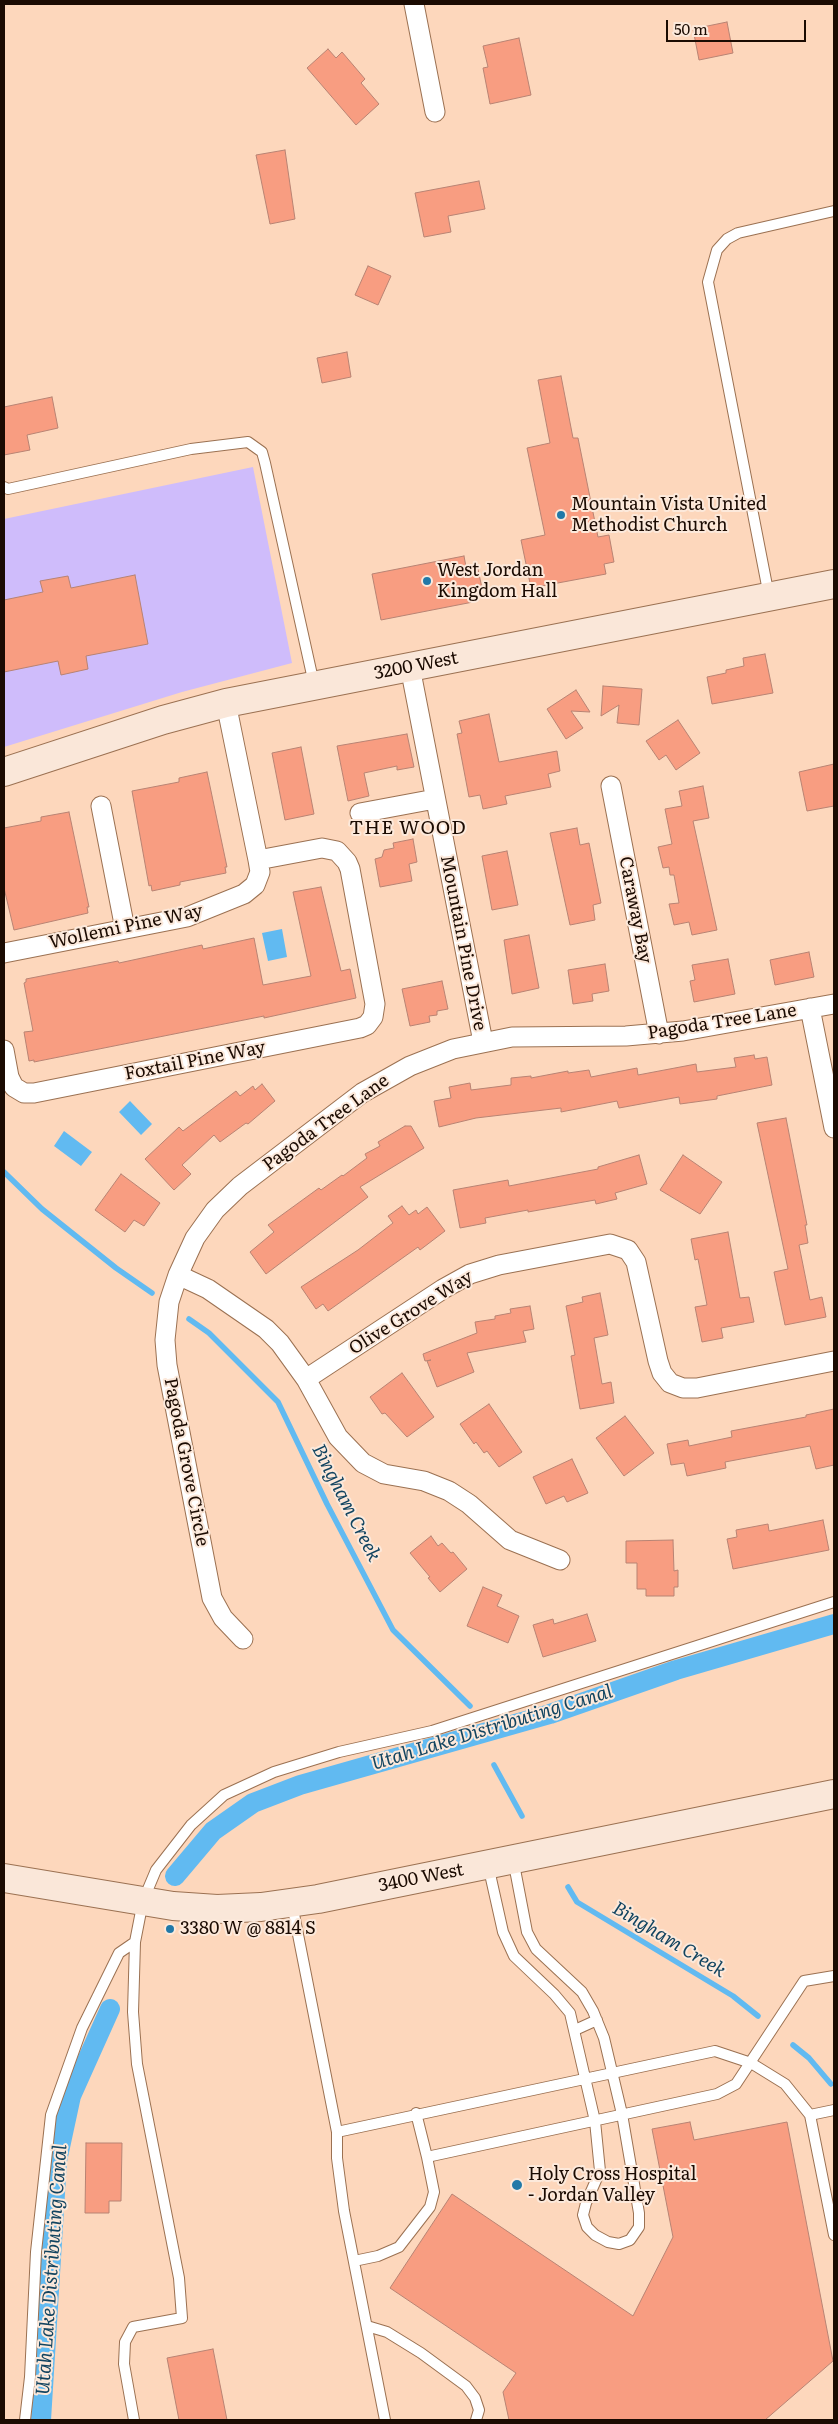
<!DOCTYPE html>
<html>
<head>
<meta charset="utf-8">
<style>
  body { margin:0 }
  #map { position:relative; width:838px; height:2424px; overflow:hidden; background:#fdd7bc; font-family:Literata,serif }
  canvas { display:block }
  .frame { position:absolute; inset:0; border:5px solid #1b0b02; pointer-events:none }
  .scale { position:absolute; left:666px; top:20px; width:140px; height:22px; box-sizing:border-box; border:2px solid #1b0b02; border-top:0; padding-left:6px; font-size:15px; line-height:18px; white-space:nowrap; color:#1b0b02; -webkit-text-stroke:4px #fce9db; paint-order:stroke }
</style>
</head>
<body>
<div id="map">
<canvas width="838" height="2424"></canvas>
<div class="frame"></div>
<div class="scale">50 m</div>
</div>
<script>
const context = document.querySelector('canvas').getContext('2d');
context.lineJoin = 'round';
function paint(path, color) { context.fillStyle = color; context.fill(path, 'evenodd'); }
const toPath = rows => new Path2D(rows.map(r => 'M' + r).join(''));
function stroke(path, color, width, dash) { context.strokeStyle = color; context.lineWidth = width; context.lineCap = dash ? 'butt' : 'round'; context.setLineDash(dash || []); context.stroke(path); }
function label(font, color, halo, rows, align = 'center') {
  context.font = font + ' Literata,serif'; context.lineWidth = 4; context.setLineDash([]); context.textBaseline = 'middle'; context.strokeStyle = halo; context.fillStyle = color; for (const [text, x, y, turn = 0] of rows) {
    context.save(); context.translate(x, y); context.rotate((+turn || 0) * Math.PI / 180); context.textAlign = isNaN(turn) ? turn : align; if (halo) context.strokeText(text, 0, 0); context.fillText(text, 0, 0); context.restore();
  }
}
const green = toPath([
  [253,467,292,663,182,692,4,747,4,519]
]);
const water = toPath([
  [282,929,287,957,268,961,262,933],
  [130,1101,152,1124,141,1135,119,1112],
  [64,1131,92,1152,81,1166,54,1146]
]);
const stream = toPath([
  [4,1172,42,1209,116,1268,152,1293],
  [189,1319,209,1333,278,1402,327,1504,393,1630,470,1706],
  [494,1765,522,1816],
  [568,1887,577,1902,733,1996,758,2016],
  [793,2045,809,2058,831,2084]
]);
const canal = toPath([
  [175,1876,213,1831,253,1803,300,1785,550,1714,676,1670,834,1624],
  [41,2420,57,2161,71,2096,110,2009]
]);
const building = toPath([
  [727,22,733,53,699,60,693,29,727,22],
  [519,38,531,95,490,104,483,68,488,67,483,46,519,38],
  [328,49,336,58,342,52,365,79,361,83,379,104,356,125,307,68,328,49],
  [285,150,295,219,270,224,256,155,285,150],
  [479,181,485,209,448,216,451,232,424,237,415,193,479,181],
  [368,266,391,276,378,305,355,295,368,266],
  [347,352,351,377,322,383,317,358,347,352],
  [561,376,573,438,578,438,598,537,609,535,614,562,604,564,606,574,531,588,521,540,545,535,527,448,550,443,538,380,561,376],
  [52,397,58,428,27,435,30,450,4,455,4,407,52,397],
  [464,556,466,567,477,565,482,588,471,590,473,602,381,620,372,574,464,556],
  [135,575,148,644,86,656,88,669,61,675,58,661,4,672,4,600,43,592,40,581,68,576,71,588,135,575],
  [765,654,773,693,712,704,707,677,726,673,726,670,744,666,743,658,765,654],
  [603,686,642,689,639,725,617,723,619,705,601,716,603,686],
  [576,690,590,712,571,711,583,728,566,739,547,709,576,690],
  [489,714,499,762,557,751,560,771,548,774,551,787,505,796,507,804,483,809,480,795,469,797,457,734,462,733,459,721,489,714],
  [678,720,700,753,676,770,666,755,659,760,646,741,678,720],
  [407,734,414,767,397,770,397,766,364,773,369,796,348,801,337,746,407,734],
  [301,747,314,814,285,820,272,753,301,747],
  [834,764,834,806,807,811,799,772,834,764],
  [207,772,227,867,225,867,226,873,180,882,180,885,152,891,151,885,149,886,132,791,179,782,179,778,207,772],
  [703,786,709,818,693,821,717,930,692,935,689,922,674,925,669,904,679,903,674,875,670,875,669,867,663,868,658,847,672,844,665,809,682,806,679,791,703,786],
  [69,812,89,907,87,907,88,913,14,930,4,888,4,828,41,821,41,817,69,812],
  [577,828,580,845,589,843,601,903,593,905,595,920,570,925,550,833,577,828],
  [413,839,417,862,409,864,412,881,380,887,375,859,382,857,384,850,394,848,393,843,413,839],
  [507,851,518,905,492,910,482,856,507,851],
  [321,887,341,971,350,969,356,998,264,1018,264,1016,34,1062,34,1060,29,1061,24,1032,33,1031,24,983,26,982,26,979,118,961,119,963,202,945,203,949,254,938,263,985,311,976,293,892,321,887],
  [529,935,539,988,512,994,504,940,529,935],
  [809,952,814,977,775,985,770,960,809,952],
  [728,959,735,994,694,1002,690,981,695,980,692,965,728,959],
  [605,964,609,991,592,994,593,1001,573,1004,568,970,605,964],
  [442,981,448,1009,437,1011,437,1015,429,1016,430,1022,410,1026,402,989,442,981],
  [754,1055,755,1059,767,1057,772,1085,717,1096,717,1099,680,1104,679,1097,619,1108,617,1101,561,1112,561,1108,476,1118,439,1127,434,1101,451,1098,449,1087,470,1083,471,1090,511,1085,511,1078,531,1076,531,1078,568,1071,568,1073,589,1070,591,1077,637,1068,638,1075,696,1064,697,1072,736,1067,734,1058,754,1055],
  [262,1084,275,1101,248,1124,246,1123,220,1142,214,1135,182,1165,191,1174,174,1190,145,1159,179,1127,183,1131,236,1091,240,1096,253,1086,255,1090,262,1084],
  [786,1118,807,1225,805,1225,808,1243,799,1245,810,1300,822,1297,826,1317,785,1325,774,1272,788,1269,757,1123,786,1118],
  [405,1126,411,1126,424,1148,360,1187,368,1197,266,1274,250,1252,274,1232,268,1225,319,1188,321,1190,342,1175,343,1176,367,1158,365,1154,380,1146,378,1142,405,1126],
  [639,1155,647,1184,615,1193,617,1199,596,1204,595,1200,528,1212,528,1210,485,1218,486,1223,460,1228,453,1190,508,1180,509,1186,598,1169,598,1167,639,1155],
  [683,1155,722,1182,700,1214,660,1190,683,1155],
  [121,1174,160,1203,144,1226,134,1220,125,1232,95,1210,121,1174],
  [402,1206,409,1215,416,1210,418,1214,427,1207,445,1231,420,1250,418,1247,328,1311,323,1304,316,1309,301,1287,358,1250,393,1223,388,1216,402,1206],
  [728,1232,740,1298,749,1297,754,1322,721,1328,723,1338,702,1342,695,1307,707,1305,698,1259,695,1260,691,1239,728,1232],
  [600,1293,608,1335,594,1338,602,1384,611,1382,614,1403,580,1409,571,1356,575,1355,566,1306,583,1302,582,1297,600,1293],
  [530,1306,534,1329,523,1331,526,1342,467,1353,474,1372,437,1387,427,1361,431,1360,425,1361,423,1354,477,1333,475,1322,495,1319,495,1316,511,1313,510,1309,530,1306],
  [402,1373,434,1417,407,1437,385,1413,382,1414,370,1397,402,1373],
  [489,1404,522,1452,499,1467,487,1451,484,1453,476,1442,474,1444,460,1424,489,1404],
  [834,1409,834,1465,816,1469,810,1446,725,1462,726,1468,687,1476,684,1463,671,1465,667,1444,688,1440,689,1446,732,1437,731,1431,806,1417,806,1415,834,1409],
  [625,1416,654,1453,624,1476,596,1438,625,1416],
  [572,1459,588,1493,567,1502,564,1496,546,1504,533,1477,572,1459],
  [823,1520,829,1550,733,1569,727,1539,737,1537,736,1530,768,1524,769,1531,823,1520],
  [431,1536,438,1546,442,1543,451,1553,453,1552,467,1569,440,1592,428,1578,430,1577,410,1553,431,1536],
  [673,1540,674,1571,678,1570,678,1587,674,1587,674,1596,646,1596,646,1589,637,1589,637,1563,626,1563,626,1541,673,1540],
  [483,1587,502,1595,497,1606,519,1616,508,1643,467,1626,483,1587],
  [587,1614,596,1641,543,1657,533,1625,553,1619,554,1624,587,1614],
  [690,2122,694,2140,787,2122,833,2361,765,2420,509,2420,503,2392,516,2373,390,2288,452,2194,633,2316,673,2237,652,2129,690,2122],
  [86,2143,122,2143,121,2201,109,2201,109,2213,85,2213,86,2143],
  [213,2349,227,2420,179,2420,167,2358,213,2349]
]);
const lane = toPath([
  [4,487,8,489,191,449,248,442,262,452,265,463,314,684],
  [769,596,708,282,717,250,727,239,738,233,834,211],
  [488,1865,503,1932,514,1956,554,1994,570,2013,595,2121,600,2171,586,2203,583,2215,587,2227,595,2235,608,2242,619,2244,630,2240,639,2227,639,2213,622,2114,604,2038,593,2011,582,1992,536,1949,527,1932,513,1859],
  [292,1904,337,2132,715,2051,751,2063,785,2084,810,2115,834,2235],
  [575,2030,597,2020],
  [416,2113,427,2157,717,2094,736,2084,804,1981,834,1976],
  [810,2115,834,2110],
  [337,2132,337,2158,344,2211,385,2420],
  [354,2261,378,2256,399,2247,430,2207,434,2192,427,2157],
  [367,2326,387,2332,421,2353,466,2386,475,2398,479,2410,476,2420],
  [25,2420,30,2377,36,2252,51,2115,82,2028,119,1953,135,1942],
  [134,2420,124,2364,125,2342,133,2327,182,2318,179,2278,137,2064,133,2012,135,1942,143,1901,156,1870,191,1825,224,1795,274,1772,339,1752,432,1731,834,1602]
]);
const street = toPath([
  [414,4,435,112],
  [410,667,483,1042],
  [611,786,659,1034],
  [101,806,125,929],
  [360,813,435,799],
  [4,953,187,917,244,894,255,885,260,872,258,860,226,703],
  [810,1008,834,1128],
  [4,1050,9,1077,14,1087,24,1093,34,1093,360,1028,367,1025,373,1017,375,1004,350,869,347,862,337,851,322,848,258,860],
  [178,1275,208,1289,266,1329,280,1343,306,1379,338,1437,363,1463,384,1474,424,1481,449,1491,469,1504,510,1540,560,1560],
  [306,1379,443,1289,470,1274,499,1265,610,1244,628,1250,636,1262,658,1361,662,1373,670,1383,683,1388,697,1388,834,1361],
  [243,1639,223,1618,212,1598,167,1365,165,1340,169,1302,178,1275,195,1238,215,1210,240,1186,362,1093,410,1066,453,1049,512,1037,626,1036,683,1031,834,1004]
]);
const secondary = toPath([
  [4,772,163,720,226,703,834,584],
  [4,1878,173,1906,217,1909,261,1907,318,1899,834,1794]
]);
const markers = [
  [561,515,5,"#2279a8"],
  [427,581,5,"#2279a8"],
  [170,1929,5,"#2279a8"],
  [517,2185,6,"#2279a8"]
];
const poiNames = [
  ["Mountain Vista United",571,505],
  ["Methodist Church",571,526],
  ["West Jordan",437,571],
  ["Kingdom Hall",437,592],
  ["3380 W @ 8814 S",180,1929],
  ["Holy Cross Hospital",528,2175],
  ["- Jordan Valley",528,2196]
];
const streetNames = [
  ["3200 West",416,666,-11],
  ["Caraway Bay",635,910,79],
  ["Wollemi Pine Way",126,927,-12],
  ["Mountain Pine Drive",463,943,79],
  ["Pagoda Tree Lane",722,1022,-9],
  ["Foxtail Pine Way",195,1061,-11],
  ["Pagoda Tree Lane",326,1123,-36],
  ["Olive Grove Way",411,1313,-32],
  ["Pagoda Grove Circle",186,1462,79],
  ["3400 West",421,1878,-11]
];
const neighbourhoodNames = [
  ["THE WOOD",408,828]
];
const waterNames = [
  ["Bingham Creek",346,1503,63],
  ["Utah Lake Distributing Canal",492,1728,-17],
  ["Bingham Creek",669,1940,31],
  ["Utah Lake Distributing Canal",52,2270,-86]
];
paint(green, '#cfbcfb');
paint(water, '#61baf1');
stroke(stream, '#61baf1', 5.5);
stroke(canal, '#61baf1', 20);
paint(building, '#f89d81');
stroke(building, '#b88373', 1);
stroke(lane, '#9b7152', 12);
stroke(street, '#9b7152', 21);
stroke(secondary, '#9b7152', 30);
stroke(lane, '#fff', 10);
stroke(street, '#fff', 19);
stroke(secondary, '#fae7d9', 28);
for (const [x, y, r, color] of markers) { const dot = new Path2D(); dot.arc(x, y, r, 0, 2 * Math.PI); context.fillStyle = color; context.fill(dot); stroke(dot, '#fce9db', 2); }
label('18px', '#1b0b02', '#fce9db', poiNames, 'left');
label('18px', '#1b0b02', '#fce9db', streetNames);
context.letterSpacing = '1px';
label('19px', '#1b0b02', '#fce9db', neighbourhoodNames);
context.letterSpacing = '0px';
label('italic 19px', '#124460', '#fce9db', waterNames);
</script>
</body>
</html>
